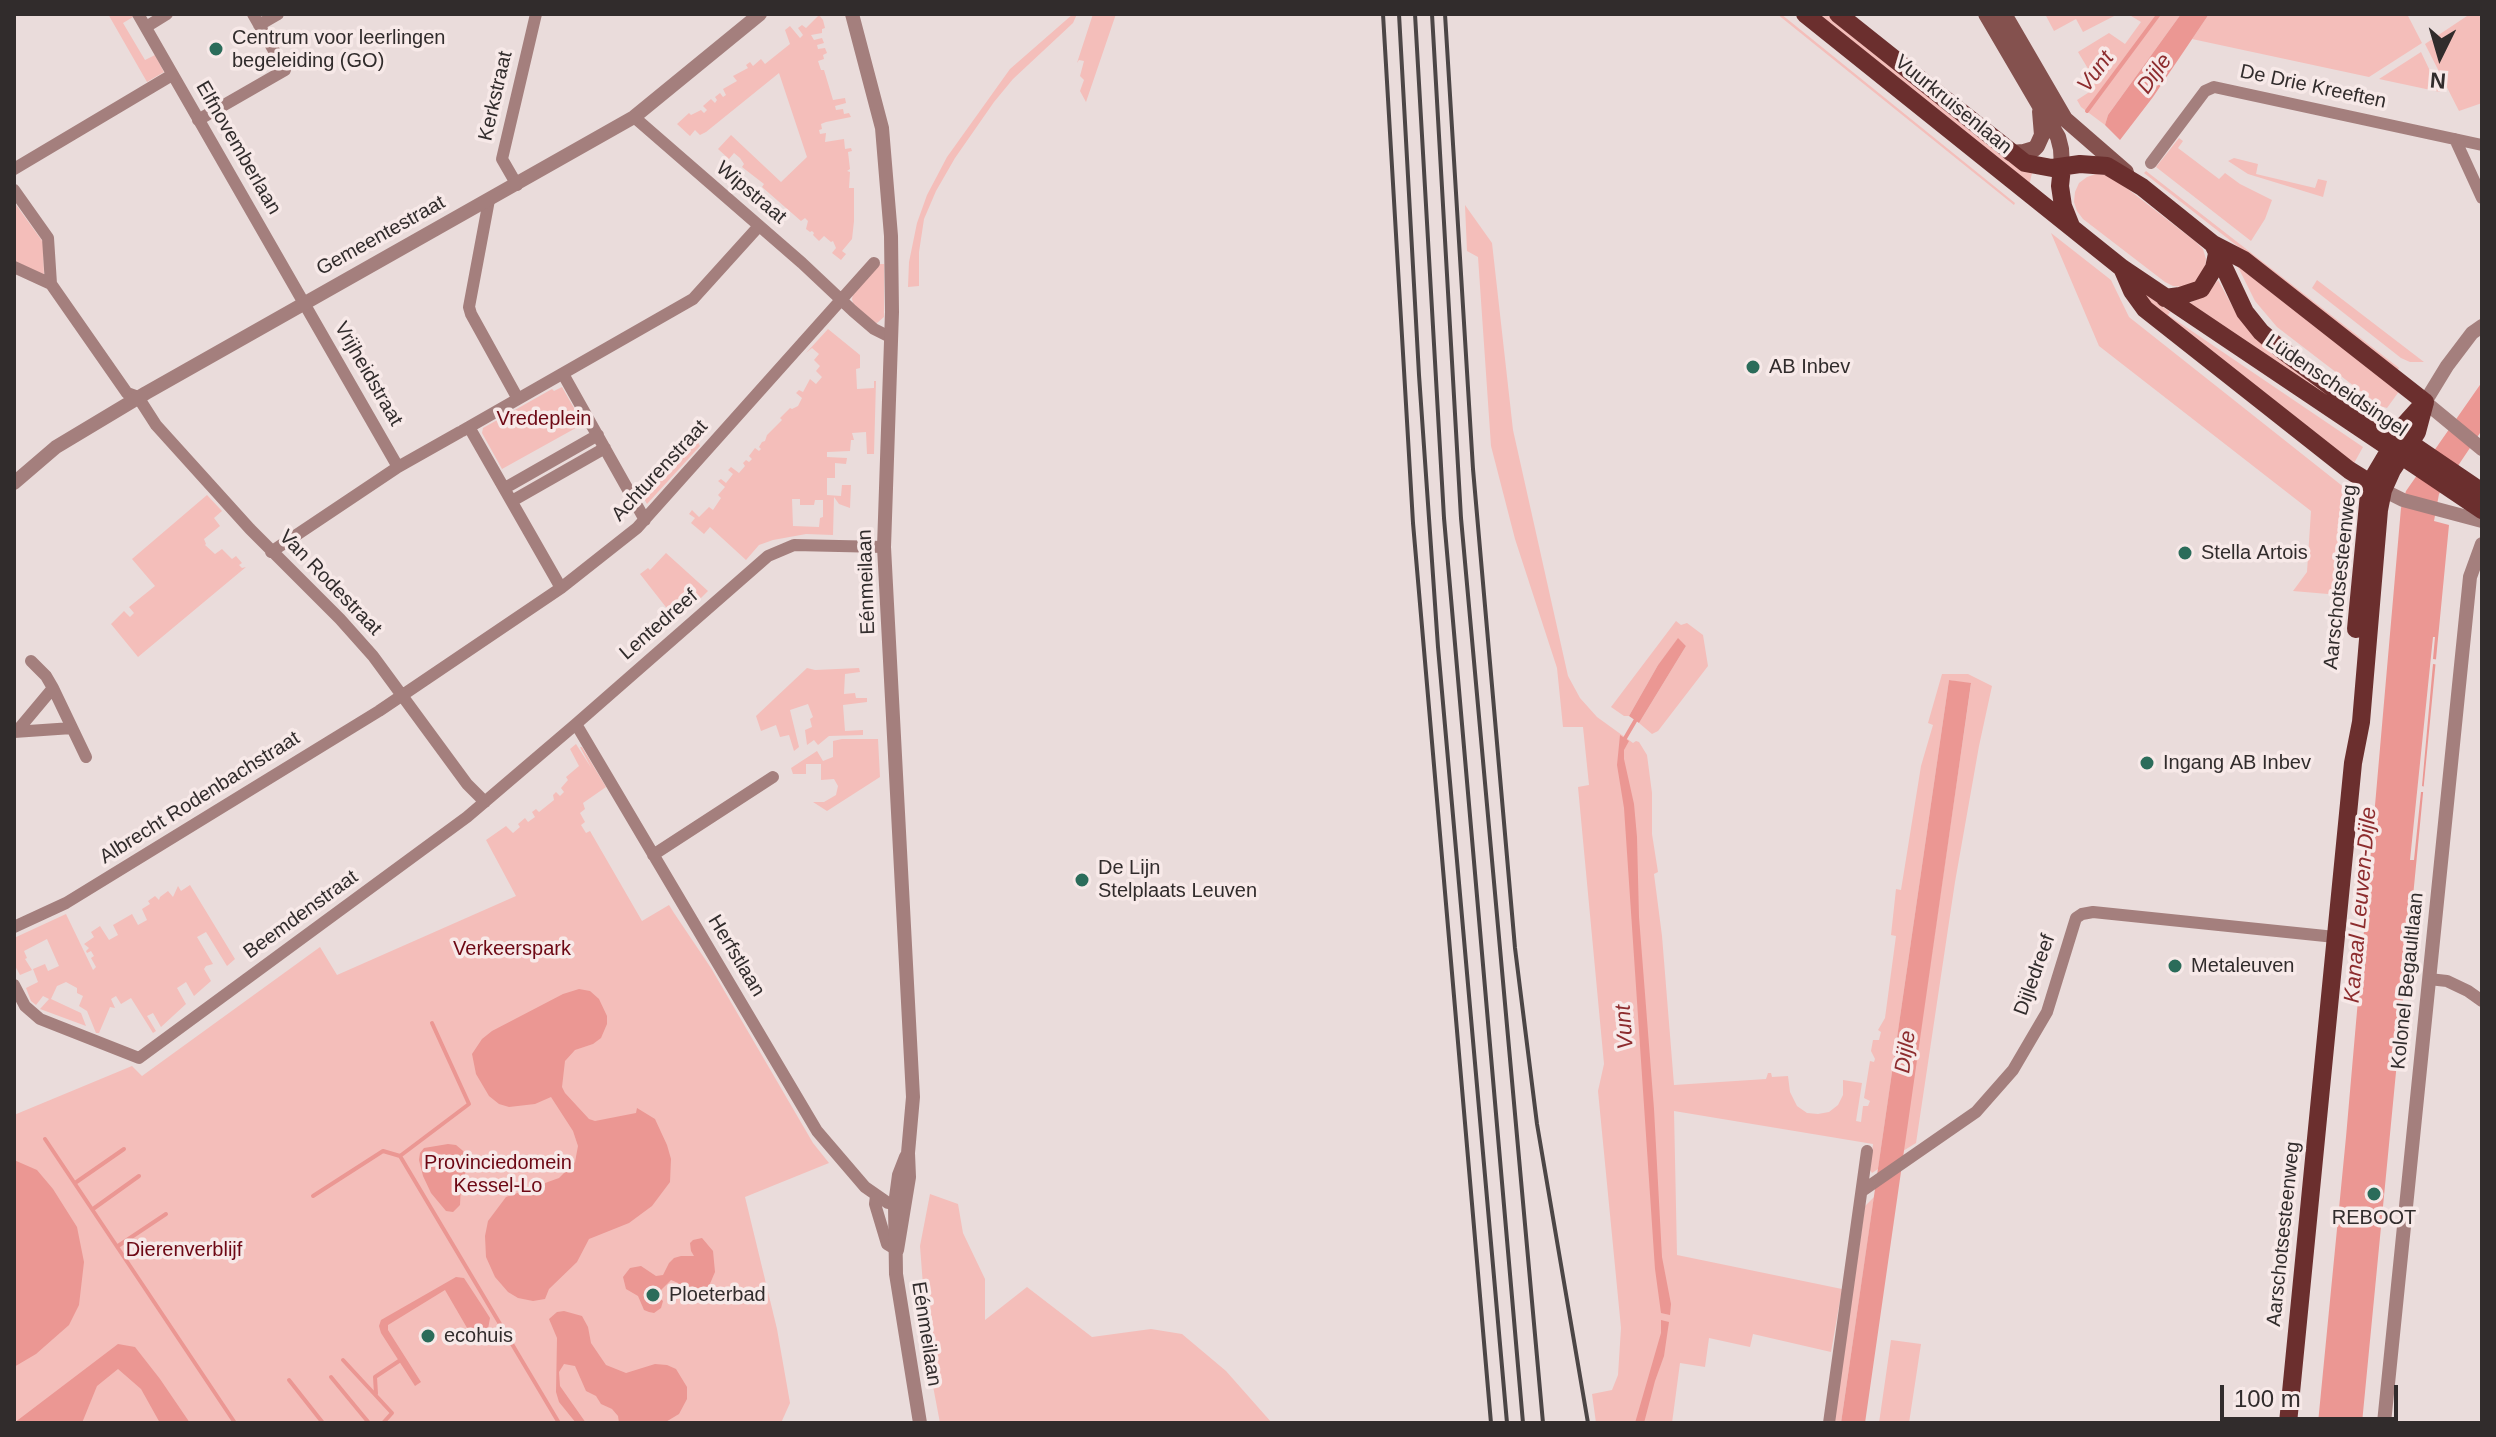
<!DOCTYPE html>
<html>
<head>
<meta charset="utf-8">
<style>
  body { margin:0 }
  #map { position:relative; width:2496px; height:1437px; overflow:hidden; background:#eadcdb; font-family:Helvetica,sans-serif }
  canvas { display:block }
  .frame { position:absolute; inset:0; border:16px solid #312c2c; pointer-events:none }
  .north { position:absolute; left:2400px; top:16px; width:80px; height:80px; -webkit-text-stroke:6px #f7e9e8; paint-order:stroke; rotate:185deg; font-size:22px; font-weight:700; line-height:32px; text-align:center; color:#312c2c }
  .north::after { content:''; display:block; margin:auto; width:28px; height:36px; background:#312c2c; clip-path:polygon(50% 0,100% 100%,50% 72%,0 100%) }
  .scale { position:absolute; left:2220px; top:1385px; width:178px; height:36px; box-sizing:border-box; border:4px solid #312c2c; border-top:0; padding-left:10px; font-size:24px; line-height:28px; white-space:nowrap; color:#312c2c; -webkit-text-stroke:6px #f7e9e8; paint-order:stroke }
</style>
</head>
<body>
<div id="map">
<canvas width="2496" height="1437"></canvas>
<div class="frame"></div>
<div class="north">N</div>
<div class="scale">100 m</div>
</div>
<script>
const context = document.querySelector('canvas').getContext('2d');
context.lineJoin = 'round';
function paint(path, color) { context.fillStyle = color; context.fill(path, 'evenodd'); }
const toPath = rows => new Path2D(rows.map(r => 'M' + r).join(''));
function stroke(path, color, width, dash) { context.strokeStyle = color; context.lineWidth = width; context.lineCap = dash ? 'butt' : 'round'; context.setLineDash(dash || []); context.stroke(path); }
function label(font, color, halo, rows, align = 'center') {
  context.font = font + ' Helvetica,sans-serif'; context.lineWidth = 7; context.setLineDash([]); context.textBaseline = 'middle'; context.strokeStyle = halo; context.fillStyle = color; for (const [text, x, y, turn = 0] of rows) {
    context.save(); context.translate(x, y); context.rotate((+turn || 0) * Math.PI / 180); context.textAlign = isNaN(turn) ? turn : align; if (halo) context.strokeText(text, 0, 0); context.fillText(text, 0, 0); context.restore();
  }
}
const green = toPath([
  [108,14,132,14,133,17,123,23,145,60,155,55,164,72,147,82],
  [1073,14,1077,14,1073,23,1013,79,994,102,955,158,936,191,924,219,919,252,919,286,908,287,909,262,917,223,927,195,947,157,1010,69],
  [1093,14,1116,14,1086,102,1080,91,1084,80,1080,76,1084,61,1079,60,1077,63],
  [1777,14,1781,14,2015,203,2014,205],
  [1814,14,1829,14,2019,167,2032,173,2029,186],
  [2045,14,2118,14,2083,32,2076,19,2054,31],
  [2128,14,2181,14,2108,115,2105,125,2081,107,2077,100,2094,89,2089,80,2093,77,2078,52,2109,33,2125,44,2141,22],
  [2209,14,2407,14,2422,43,2369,77,2192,39],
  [2470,14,2482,14,2482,103,2459,111,2425,44],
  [819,15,823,20,825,28,822,29,822,33,811,35,814,40,822,38,824,43,817,45,818,49,825,48,827,53,823,55,824,59,818,61,821,70,824,70,833,100,845,98,846,103,835,106,836,110,843,109,844,114,849,113,851,117,826,122,821,124,822,129,819,130,820,134,826,133,825,142,844,139,845,149,851,148,852,151,848,152,850,169,847,171,850,172,849,188,854,188,854,221,852,239,842,251,846,254,841,260,832,253,836,248,833,241,831,242,824,236,819,241,813,235,814,233,812,231,810,232,806,229,808,221,805,218,801,221,762,187,764,184,742,167,744,164,740,158,734,153,729,159,718,149,731,135,781,182,807,157,779,73,706,132,700,135,695,130,690,136,677,124,689,113,691,115,701,110,704,113,707,110,703,106,711,99,715,103,717,100,715,97,720,93,723,97,726,95,723,89,737,81,733,76,748,68,746,65,750,62,753,66,761,59,765,64,790,44,785,30,790,26,800,38,803,35,798,28,802,25,806,28],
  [2421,52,2440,92,2379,79],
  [2179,138,2183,141,2178,148,2219,179,2225,173,2240,184,2272,200,2265,219,2251,241,2156,167],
  [2234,158,2258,164,2256,174,2315,188,2318,179,2327,181,2323,197,2248,174,2228,161],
  [2146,171,2399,368,2397,371,2144,173],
  [2096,174,2106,175,2115,179,2196,242,2203,249,2206,259,2205,269,2200,278,2193,284,2183,287,2173,286,2165,282,2083,219,2077,211,2074,202,2075,192,2079,183,2087,177],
  [14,202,43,242,44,276,14,261],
  [1465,205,1492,243,1513,430,1568,676,1580,698,1597,717,1633,743,1636,741,1639,742,1647,755,1652,793,1652,834,1658,872,1654,874,1662,936,1674,1085,1766,1079,1768,1073,1771,1073,1772,1077,1788,1076,1790,1092,1797,1106,1807,1113,1818,1114,1829,1112,1838,1105,1843,1095,1843,1080,1862,1083,1856,1121,1861,1122,1863,1106,1868,1106,1870,1101,1864,1098,1870,1061,1874,1062,1875,1059,1871,1051,1873,1040,1879,1040,1881,1032,1878,1030,1885,1018,1896,936,1891,935,1896,889,1901,890,1921,766,1933,725,1928,723,1942,674,1968,674,1992,686,1979,746,1955,882,1916,1143,1903,1151,1971,684,1949,680,1878,1169,1872,1173,1870,1170,1873,1144,1674,1111,1677,1255,1842,1289,1831,1352,1753,1334,1750,1347,1709,1338,1705,1367,1680,1363,1672,1423,1596,1423,1592,1394,1612,1390,1618,1375,1621,1328,1598,1091,1604,1064,1578,787,1589,785,1583,727,1563,727,1557,668,1515,539,1491,446,1478,257,1467,251],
  [2051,233,2111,280,2129,317,2350,492,2344,576,2336,591,2328,594,2293,591,2307,572,2311,511,2099,346],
  [2235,261,2400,390,2387,408,2380,406,2277,327,2255,301],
  [880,264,884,264,884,317,877,323,871,321,853,303,852,299,853,295],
  [2218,280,2235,311,2351,413,2187,304,2206,295],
  [2317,280,2424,362,2410,362,2401,358,2312,288],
  [2143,292,2170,312,2168,315,2174,319,2363,447,2353,465,2152,307],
  [828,329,860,355,860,368,856,369,857,389,874,388,874,381,876,381,874,454,867,454,866,432,852,433,854,440,851,440,850,451,827,452,827,457,847,458,846,464,835,463,835,478,827,478,827,495,841,496,842,485,851,485,850,508,839,504,834,497,833,535,806,534,773,540,759,545,746,560,710,527,704,534,691,523,695,518,689,514,692,510,699,517,709,507,713,510,721,498,718,495,725,487,718,481,721,479,726,483,733,474,728,470,731,467,739,473,745,466,743,463,746,460,749,462,752,459,749,456,755,448,759,451,761,449,759,447,762,442,765,441,767,435,782,420,780,418,790,408,792,409,798,406,802,398,796,393,799,390,803,392,810,379,816,384,822,377,816,371,820,366,814,360,819,354,812,348,806,353],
  [792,499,800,499,800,505,814,505,815,500,823,500,823,517,820,518,819,527,793,526],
  [562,387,583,424,502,469,482,433,483,428,552,389,554,391],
  [698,442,700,446,647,504,638,488,661,474,657,465],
  [207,495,222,511,214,518,220,526,204,539,206,544,205,545,215,554,222,549,232,559,236,556,242,563,239,565,242,568,246,567,138,657,111,624,124,611,130,617,134,613,129,607,155,586,132,559],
  [666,553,708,591,700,599,692,590,684,597,690,606,676,620,640,574,648,568,650,570],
  [1676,621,1681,625,1687,623,1703,635,1708,666,1658,731,1652,734,1639,723,1686,646,1678,639,1658,665,1629,716,1624,716,1611,707],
  [807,668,815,670,859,668,860,672,845,674,844,694,855,693,856,698,867,698,867,702,843,705,845,731,863,730,863,735,829,736,818,745,814,740,807,745,805,730,812,727,810,719,813,717,808,704,790,710,799,747,794,751,789,735,780,737,776,725,761,731,756,716],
  [842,739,878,739,880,777,827,811,813,802,824,802,836,795,838,786,834,779,821,780,821,764,806,764,806,774,793,774,791,768,817,751,823,761,833,757,833,741],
  [576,744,592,769,580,747,582,747,606,787,583,803,585,809,580,813,585,822,581,825,586,833,590,831,642,921,669,905,674,913,711,968,813,1143,829,1163,745,1197,777,1329,790,1403,781,1423,14,1423,14,1115,132,1066,142,1076,320,947,337,975,516,896,486,840,506,826,513,833,520,827,518,824,525,818,528,822,535,817,532,812,536,809,539,812,554,800,553,795,556,792,560,796,564,792,561,788,568,780,566,777,579,766,570,749],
  [190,885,235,959,227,966,206,932,197,937,213,964,206,966,204,969,211,981,194,996,186,982,177,988,186,1004,161,1027,153,1013,147,1016,156,1031,153,1033,131,998,121,1004,116,996,111,999,115,1008,110,1007,99,1033,96,1033,87,1011,79,1006,83,996,77,993,77,988,66,982,57,986,51,999,81,1013,86,1026,40,1009,49,999,43,996,36,1005,31,1001,26,988,38,982,33,969,45,964,48,971,59,966,47,939,24,951,27,958,25,959,32,970,20,975,14,964,14,938,66,914,93,970,96,967,91,958,94,956,91,951,87,953,86,951,89,948,84,944,94,937,91,932,100,926,109,940,118,935,113,925,132,914,138,925,147,920,142,909,150,904,148,901,155,896,159,900,160,897,168,891,173,897,178,886,181,891],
  [930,1194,958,1204,963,1233,985,1279,985,1320,1027,1287,1092,1337,1151,1329,1182,1334,1226,1371,1272,1423,940,1423,929,1365,920,1246],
  [1874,1197,1841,1423,1834,1423,1865,1206],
  [1891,1340,1921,1344,1909,1423,1879,1423]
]);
const water = toPath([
  [2181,14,2209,14,2153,97,2120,140,2105,125,2108,115],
  [2482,382,2482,430,2439,494,2434,521,2449,525,2362,1423,2318,1423,2346,1137,2401,508,2406,491],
  [1678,638,1686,646,1639,723,1629,716,1658,665],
  [1949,680,1971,683,1865,1423,1841,1423],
  [1620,735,1629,741,1624,750,1624,759,1634,804,1637,837,1639,917,1654,1109,1662,1257,1671,1304,1670,1315,1661,1313,1655,1269,1624,808,1617,765],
  [579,989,590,991,599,999,607,1016,607,1024,601,1038,593,1044,575,1050,565,1061,562,1087,565,1093,589,1119,595,1121,636,1113,637,1108,655,1119,667,1145,671,1159,670,1182,652,1206,629,1223,589,1239,577,1262,549,1289,545,1299,533,1301,518,1298,508,1292,495,1277,486,1257,485,1236,488,1221,506,1197,559,1178,575,1162,578,1146,573,1131,551,1097,535,1104,509,1107,499,1104,489,1096,476,1074,472,1054,482,1039,492,1031,563,994],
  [448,1144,456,1145,462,1150,468,1156,468,1165,461,1186,460,1205,453,1212,446,1211,431,1193,423,1176,419,1160,420,1153,424,1148],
  [14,1160,37,1170,53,1189,77,1227,84,1262,79,1305,69,1325,36,1354,14,1367],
  [702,1238,713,1251,715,1272,709,1286,699,1297,684,1302,680,1296,678,1283,671,1280,659,1292,658,1297,663,1301,661,1308,654,1313,649,1312,644,1310,638,1296,626,1289,623,1277,630,1268,641,1266,656,1276,663,1275,669,1263,674,1258,681,1256,694,1256,691,1251,690,1243,693,1240],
  [456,1277,464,1278,483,1307,490,1318,488,1329,479,1334,470,1333,445,1290,388,1325,388,1330,421,1382,415,1386,381,1333,379,1326,381,1320],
  [564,1311,582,1316,588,1327,591,1343,606,1365,626,1373,655,1364,667,1365,676,1369,687,1387,687,1399,679,1414,664,1423,619,1423,618,1416,612,1409,601,1404,596,1396,586,1391,575,1366,564,1364,559,1372,560,1386,586,1423,576,1423,559,1402,556,1392,557,1338,549,1319,557,1312],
  [1661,1320,1669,1322,1664,1356,1655,1381,1644,1423,1635,1423,1661,1333],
  [118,1344,135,1347,160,1379,190,1423,160,1423,141,1389,118,1369,97,1386,82,1423,14,1423]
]);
const pier = toPath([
  [2433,637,2435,637,2433,659,2440,660,2440,665,2433,664,2422,786,2428,788,2427,792,2421,792,2414,860,2410,860]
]);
const stream = toPath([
  [2087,111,2159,14],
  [1624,740,1638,716],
  [432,1023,469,1104,400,1156,559,1423],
  [45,1139,235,1423],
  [75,1183,124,1149],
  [313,1196,383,1151,400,1156],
  [93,1209,139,1176],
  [118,1246,166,1214],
  [343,1360,392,1413,383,1423],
  [331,1377,369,1423],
  [289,1380,323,1423],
  [376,1394,375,1377,399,1361]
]);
const minor = toPath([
  [138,14,398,467],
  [259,25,278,14],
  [146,27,167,14],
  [634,117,802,263,853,311,874,329,890,337],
  [198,120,285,70,253,14],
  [2455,139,2482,198],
  [2151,163,2205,91,2214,87,2482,145],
  [14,169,172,75],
  [517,185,502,159,536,14],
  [14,190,48,238,51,284],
  [489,200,469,307,471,314,518,399],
  [14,267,51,284,127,393,138,397,156,425,250,529,340,619,373,656,467,784,485,802],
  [563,374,645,520],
  [469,427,561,588],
  [462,431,693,299,759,226],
  [505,488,598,435],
  [512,501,605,448],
  [271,552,398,467,460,432],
  [31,661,46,676,53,688,86,757],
  [576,724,817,1131,865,1187,888,1203,902,1206],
  [17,731,53,688],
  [14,732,72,728],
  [653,855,773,777],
  [14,927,66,903,379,711,561,588,637,528,874,263],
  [2429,979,2447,981,2468,991,2482,1001],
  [14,985,25,1006,40,1019,139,1058,467,817,576,724,768,556,794,545,884,547],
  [1862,1191,1976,1112,2013,1070,2047,1012,2076,918,2082,914,2093,912,2335,937],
  [876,1196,875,1204,887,1244,897,1250],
  [1829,1423,1867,1151]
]);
const tertiary = toPath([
  [852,14,882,128,891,236,892,312,884,547,913,1097,908,1153,909,1177,897,1250],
  [2482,326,2472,333,2447,366,2425,402,2482,449],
  [14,483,56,447,146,393,634,117,760,14],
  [2383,490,2403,500,2482,521],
  [906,1157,899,1175,895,1205,896,1274,920,1423],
  [2384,1423,2470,577,2482,544]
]);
const secondary = toPath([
  [1986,14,2058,137,2061,149,2062,167],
  [2004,14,2065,119,2126,172],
  [2010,153,2024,152,2034,149,2037,146,2042,135,2040,111]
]);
const primary = toPath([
  [1805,14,2122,268,2482,510],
  [1838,14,2025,163,2052,168,2080,164,2107,166,2142,187,2213,244,2245,312,2261,332,2282,350,2373,418,2482,492],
  [2062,167,2060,186,2063,206,2071,226],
  [2213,244,2244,260,2425,402],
  [2122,268,2132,291,2145,309,2349,470,2378,488],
  [2165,298,2180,296,2201,289,2214,268,2217,254],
  [2356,629,2370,483,2405,424,2423,404],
  [2288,1423,2353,763,2361,722,2379,510,2383,490,2392,470,2417,432,2425,402]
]);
const rail = toPath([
  [1383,14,1413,523,1491,1423],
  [1399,14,1419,375,1438,647,1507,1423],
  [1415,14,1444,518,1523,1423],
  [1432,14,1461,518,1543,1423],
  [1445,14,1473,469,1515,948,1537,1124,1588,1423]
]);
const markers = [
  [216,49,8,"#2b6c5a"],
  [1753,367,8,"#2b6c5a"],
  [2185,553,8,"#2b6c5a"],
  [2147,763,8,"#2b6c5a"],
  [1082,880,8,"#2b6c5a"],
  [2175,966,8,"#2b6c5a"],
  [2374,1194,8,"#2b6c5a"],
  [653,1295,8,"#2b6c5a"],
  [428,1336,8,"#2b6c5a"]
];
const poiNames = [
  ["Centrum voor leerlingen",232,38],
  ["begeleiding (GO)",232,61],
  ["AB Inbev",1769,367],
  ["Stella Artois",2201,553],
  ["Ingang AB Inbev",2163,763],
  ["De Lijn",1098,868],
  ["Stelplaats Leuven",1098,891],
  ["Metaleuven",2191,966],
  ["REBOOT",2374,1218,"center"],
  ["Ploeterbad",669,1295],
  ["ecohuis",444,1336]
];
const streetNames = [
  ["De Drie Kreeften",2313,87,12],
  ["Kerkstraat",496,96,-77],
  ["Vuurkruisenlaan",1953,105,39],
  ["Elfnovemberlaan",238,148,60],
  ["Wipstraat",751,193,40],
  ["Gemeentestraat",381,236,-29],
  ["Vrijheidstraat",368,374,60],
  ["Lüdenscheidsingel",2336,386,34],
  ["Achturenstraat",660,471,-47],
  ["Aarschotsesteenweg",2341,577,-84],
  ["Eénmeilaan",867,582,-92],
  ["Van Rodestraat",330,583,46],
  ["Lentedreef",659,625,-41],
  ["Albrecht Rodenbachstraat",200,798,-32],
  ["Beemdenstraat",301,915,-36],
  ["Herfstlaan",736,956,59],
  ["Dijledreef",2035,975,-70],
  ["Kolonel Begaultlaan",2408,981,-84],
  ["Aarschotsesteenweg",2284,1234,-84],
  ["Eénmeilaan",926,1334,81]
];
const parkNames = [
  ["Vredeplein",544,419],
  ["Verkeerspark",512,949],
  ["Provinciedomein",498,1163],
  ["Kessel-Lo",498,1186],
  ["Dierenverblijf",184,1250]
];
const waterNames = [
  ["Vunt",2096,72,-53],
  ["Dijle",2155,74,-55],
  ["Kanaal Leuven-Dijle",2361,905,-85],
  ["Vunt",1625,1027,-94],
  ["Dijle",1906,1052,-82]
];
paint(green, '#f4beba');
paint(water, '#eb9793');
paint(pier, '#eadcdb');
stroke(stream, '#eb9793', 4);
stroke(minor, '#a47f7d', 12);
stroke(tertiary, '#a47f7d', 14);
stroke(secondary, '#84514e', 16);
stroke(primary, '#6b2f2e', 18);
stroke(rail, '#4c4646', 4);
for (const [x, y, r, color] of markers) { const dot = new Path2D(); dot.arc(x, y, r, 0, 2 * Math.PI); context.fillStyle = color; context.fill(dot); stroke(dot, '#f7e9e8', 3); }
label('20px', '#312c2c', '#f7e9e8', poiNames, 'left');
label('20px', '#312c2c', '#f7e9e8', streetNames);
label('20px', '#6d0814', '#f7e9e8', parkNames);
label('italic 22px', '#8d2c2e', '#f7e9e8', waterNames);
</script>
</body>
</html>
